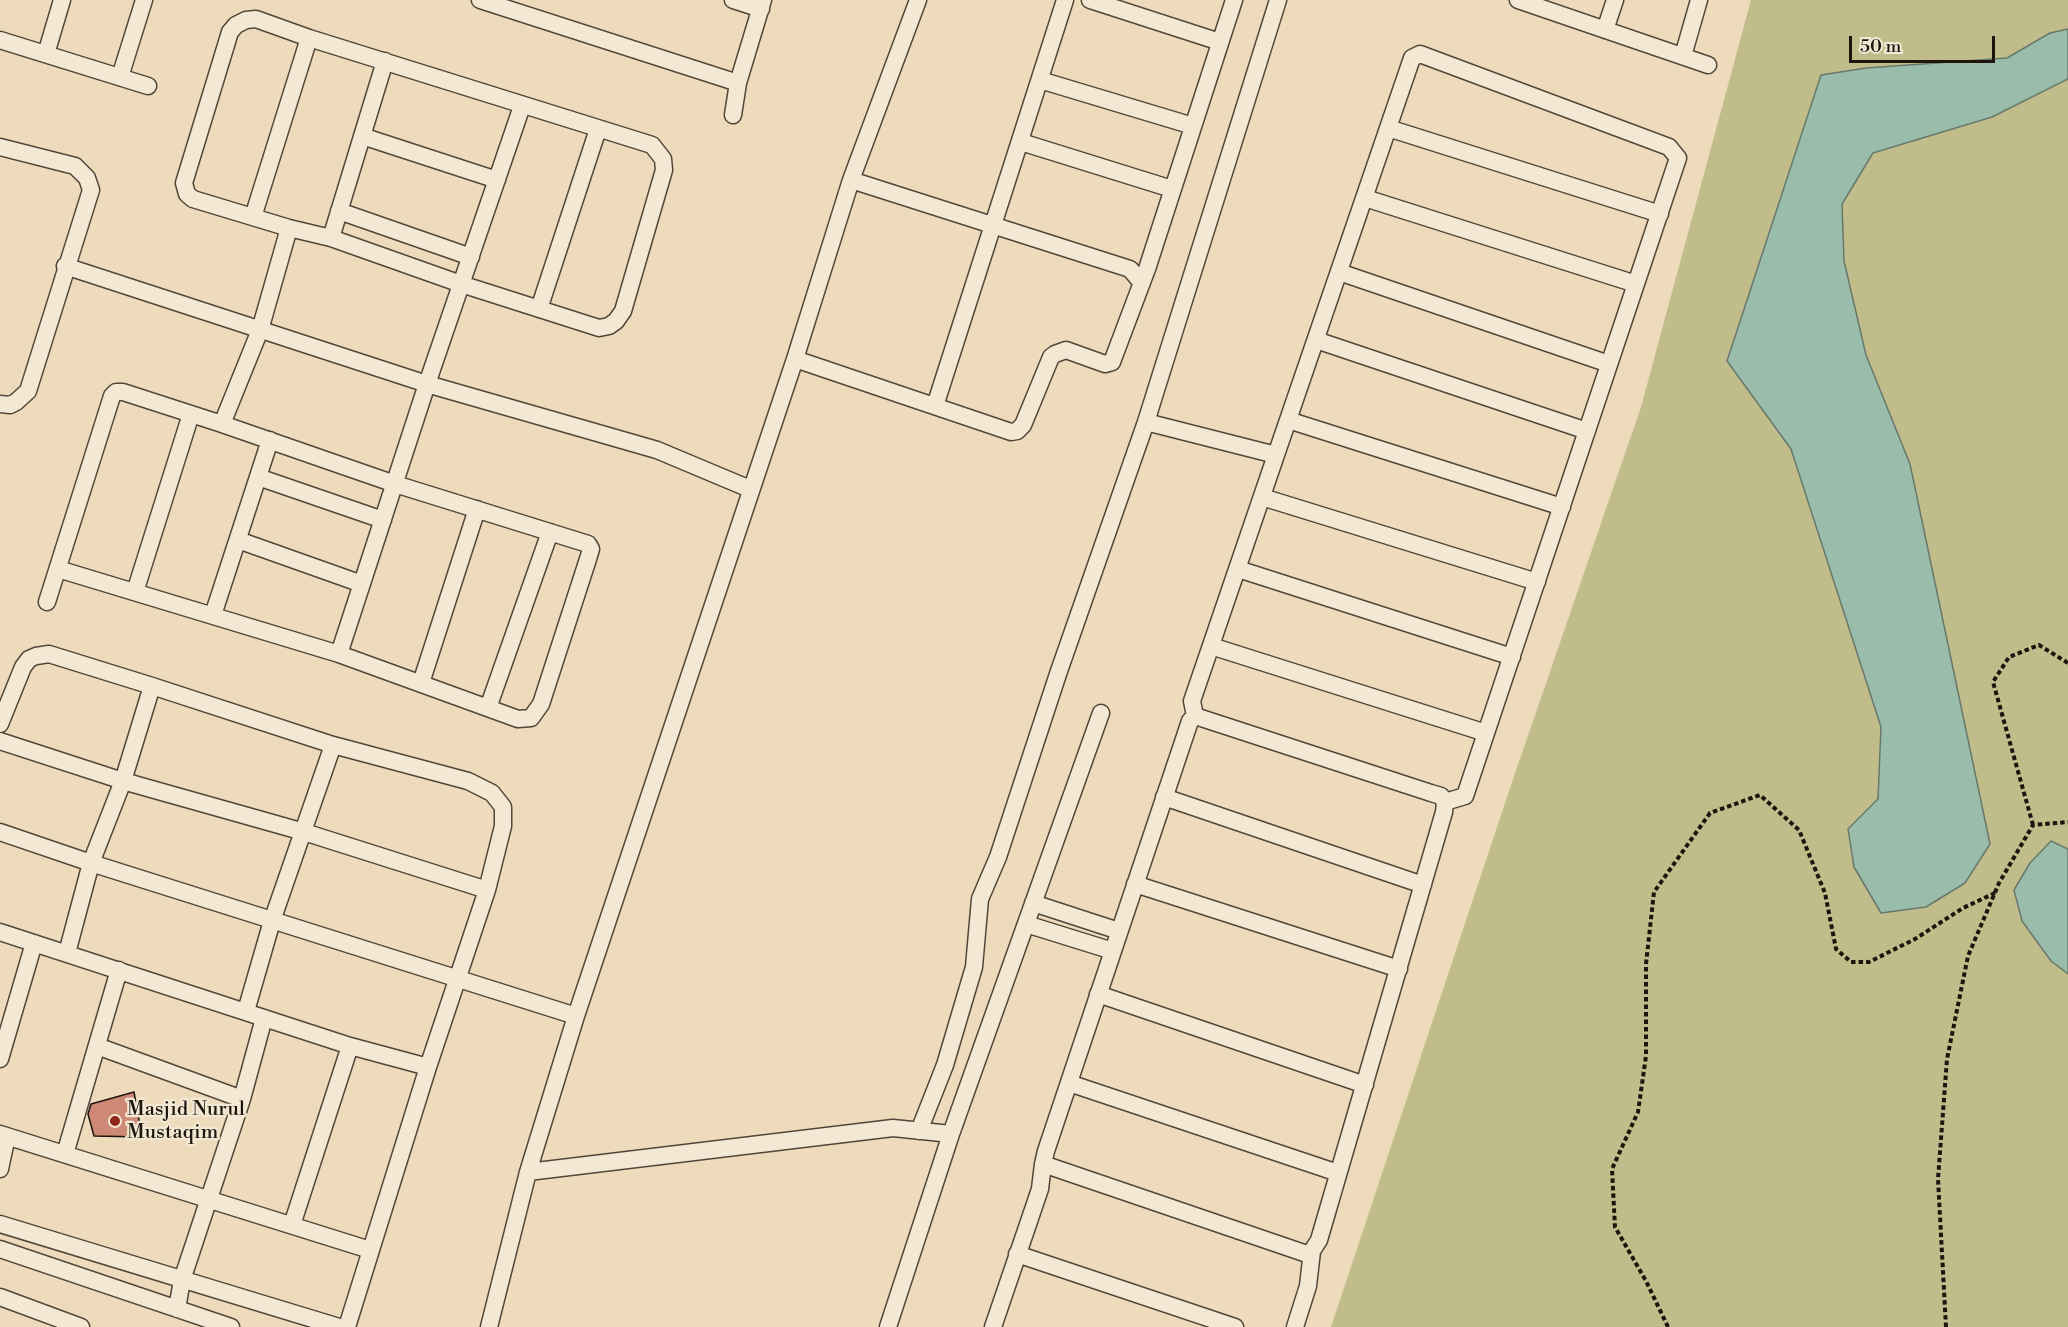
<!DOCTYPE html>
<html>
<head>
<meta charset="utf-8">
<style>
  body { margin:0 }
  #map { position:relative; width:2068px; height:1327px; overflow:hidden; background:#eddbbb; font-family:"Libre Bodoni",serif }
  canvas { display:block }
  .scale { position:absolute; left:1849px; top:36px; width:146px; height:27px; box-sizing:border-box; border:3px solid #1e150e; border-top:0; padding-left:8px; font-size:18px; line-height:21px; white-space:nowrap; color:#1e150e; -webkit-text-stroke:4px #f3e8d3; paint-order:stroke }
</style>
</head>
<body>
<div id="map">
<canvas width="2068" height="1327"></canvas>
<div class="scale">50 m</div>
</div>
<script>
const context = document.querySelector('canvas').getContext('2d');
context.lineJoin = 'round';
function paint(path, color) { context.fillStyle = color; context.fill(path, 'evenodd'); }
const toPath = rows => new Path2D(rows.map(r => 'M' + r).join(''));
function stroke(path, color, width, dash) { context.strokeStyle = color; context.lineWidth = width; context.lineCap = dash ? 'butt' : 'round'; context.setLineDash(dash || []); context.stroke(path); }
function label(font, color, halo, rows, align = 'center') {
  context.font = font + ' "Libre Bodoni",serif'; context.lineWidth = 4.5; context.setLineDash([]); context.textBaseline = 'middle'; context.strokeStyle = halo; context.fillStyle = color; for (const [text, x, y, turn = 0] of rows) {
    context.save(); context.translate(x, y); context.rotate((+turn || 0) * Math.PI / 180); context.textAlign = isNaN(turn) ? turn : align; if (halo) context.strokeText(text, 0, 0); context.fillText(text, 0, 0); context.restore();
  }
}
const green = toPath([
  [1751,0,2068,0,2068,1327,1331,1327,1509,791,1641,407]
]);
const water = toPath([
  [2068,29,2068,79,1992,117,1873,153,1842,204,1844,261,1866,355,1910,464,1990,844,1965,883,1926,907,1881,913,1854,867,1848,829,1878,799,1881,727,1791,449,1727,361,1821,75,1866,68,2007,58,2050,33,2068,29],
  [2051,841,2068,849,2068,974,2051,961,2022,921,2014,890,2030,863,2051,841]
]);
const building = toPath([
  [134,1092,142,1137,94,1136,88,1114,91,1104,134,1092]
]);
const path = toPath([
  [2033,825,1993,682,2009,657,2039,645,2068,663],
  [1668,1327,1646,1281,1615,1227,1612,1169,1638,1112,1646,1056,1646,964,1654,892,1710,813,1760,795,1799,830,1825,893,1836,949,1851,962,1869,962,1915,939,1963,908,1995,893],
  [1946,1327,1938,1179,1947,1059,1968,956,1999,883,2033,825,2068,822]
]);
const street = toPath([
  [480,0,738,83,733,115],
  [733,0,761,9],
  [1090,0,1220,42],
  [1278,0,1146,422,1276,455,1412,58,1420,54,1669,147,1678,158,1465,796,1445,802],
  [1518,0,1708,65],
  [256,19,309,38,652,145,663,159,664,170,623,311,616,321,609,326,599,328,461,284,331,238,289,228,193,199,187,194,184,183,230,32,236,25,246,20,256,19],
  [1605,30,1615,0],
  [0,40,148,86],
  [46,54,62,0],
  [1683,56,1699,0],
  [120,77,144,0],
  [1040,80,1193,126],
  [738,83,763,0],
  [1388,128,1660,214],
  [362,136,497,180],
  [1021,142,1172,189],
  [0,147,75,166,87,178,91,190,28,391,16,402,10,405,0,404],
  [851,180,1130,269,1142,283],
  [1365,198,1636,284],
  [339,211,471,257],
  [253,217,309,38],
  [331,238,385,61],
  [65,266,427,384,657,450,750,489],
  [1339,272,1609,364],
  [539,309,598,129],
  [1316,340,1587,431],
  [795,359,1011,432,1017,431,1023,425,1051,357,1055,354,1066,350,1105,364,1112,362,1147,269,1234,0],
  [935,406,1065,0],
  [1288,420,1562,507],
  [258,477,383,520],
  [1262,497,1537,582],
  [238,540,362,584],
  [58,569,339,654,518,719,531,718,541,704,588,559,591,549,588,544,395,484,222,424],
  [1238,569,1512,657],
  [135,592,191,414],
  [47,602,112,396,116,392,123,392,222,424,260,330,289,228],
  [213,615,270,440],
  [1211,646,1486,733],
  [339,654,427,384,522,106],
  [421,683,477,509],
  [488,708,550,532],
  [1195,716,1431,793,1441,796,1445,802,1444,812,1319,1240,1312,1251,1307,1254,1043,1164,1046,1151,1190,721,1195,716],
  [1195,716,1192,701,1276,455],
  [0,724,23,667,29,659,36,656,49,654,152,686,333,745,468,781,492,793,503,807,503,826,487,890,428,1067,347,1327],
  [0,741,123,781,304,832,487,890],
  [1164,797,1423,885],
  [0,832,91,863,576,1016],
  [1135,884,1399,969],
  [1033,903,1119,931],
  [1026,924,1113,951],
  [0,932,350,1046,428,1067],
  [67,953,91,863,123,781,152,686],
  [1098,994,1365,1085],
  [246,1011,272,921,333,745],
  [97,1046,242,1099],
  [0,1059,34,943],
  [1069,1083,1338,1173],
  [919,1131,945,1065,974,967,980,899,998,857,1058,674,1146,422],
  [0,1134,370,1250],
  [65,1154,119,970],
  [0,1169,7,1136],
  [528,1172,893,1128,951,1134,1101,713],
  [0,1224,339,1327],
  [292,1225,350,1046],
  [0,1249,231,1327],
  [1017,1254,1235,1327],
  [0,1297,81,1327],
  [177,1309,182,1280,242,1099,264,1018],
  [489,1327,528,1172,576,1016,795,359,851,180,918,0],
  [888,1327,951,1134],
  [993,1327,1040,1189,1043,1164],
  [1295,1327,1308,1286,1312,1251]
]);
const markers = [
  [115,1121,6,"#8f2418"]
];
const poiNames = [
  ["Masjid Nurul",127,1110],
  ["Mustaqim",127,1133]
];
paint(green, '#c0bd8b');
paint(water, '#9abcaa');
stroke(water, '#68796c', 1.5);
paint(building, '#cd8876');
stroke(building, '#1e150e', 1.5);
stroke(street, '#524639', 19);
stroke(path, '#1e150e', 4, [4.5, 3]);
stroke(street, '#f3e8d3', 16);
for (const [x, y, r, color] of markers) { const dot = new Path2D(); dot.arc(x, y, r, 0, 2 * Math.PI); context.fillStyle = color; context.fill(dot); stroke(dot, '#f3e8d3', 2); }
label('20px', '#1e150e', '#f3e8d3', poiNames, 'left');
</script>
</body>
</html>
